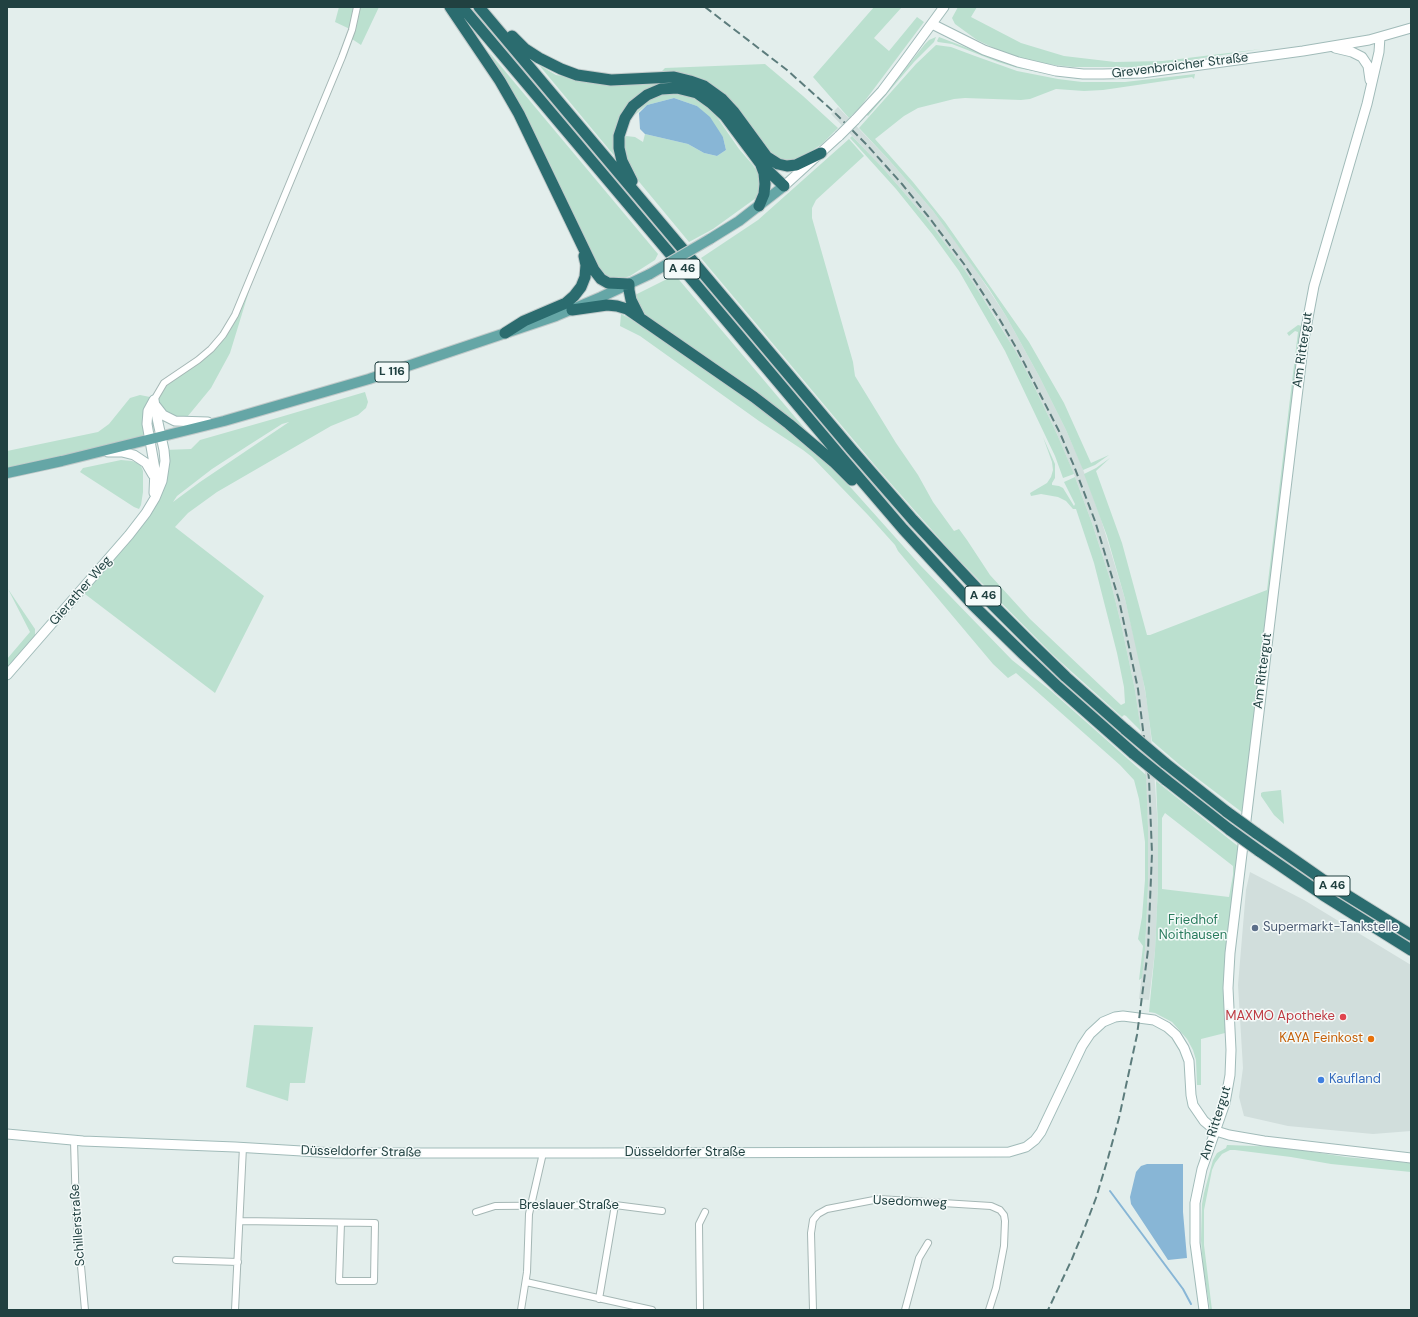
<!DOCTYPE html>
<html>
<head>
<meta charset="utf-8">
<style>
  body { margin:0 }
  #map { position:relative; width:1418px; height:1317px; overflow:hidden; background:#e3eeec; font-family:"DM Sans",sans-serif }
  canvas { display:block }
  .frame { position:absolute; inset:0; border:8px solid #214141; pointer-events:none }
</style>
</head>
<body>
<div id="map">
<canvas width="1418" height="1317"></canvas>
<div class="frame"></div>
</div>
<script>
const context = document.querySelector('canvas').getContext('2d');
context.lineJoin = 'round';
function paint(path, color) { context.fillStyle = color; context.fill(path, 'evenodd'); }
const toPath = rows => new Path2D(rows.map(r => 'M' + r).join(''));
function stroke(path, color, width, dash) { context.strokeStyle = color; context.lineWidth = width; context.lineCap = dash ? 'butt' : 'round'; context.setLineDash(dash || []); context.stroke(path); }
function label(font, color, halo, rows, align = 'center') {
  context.font = font + ' "DM Sans",sans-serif'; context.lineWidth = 3; context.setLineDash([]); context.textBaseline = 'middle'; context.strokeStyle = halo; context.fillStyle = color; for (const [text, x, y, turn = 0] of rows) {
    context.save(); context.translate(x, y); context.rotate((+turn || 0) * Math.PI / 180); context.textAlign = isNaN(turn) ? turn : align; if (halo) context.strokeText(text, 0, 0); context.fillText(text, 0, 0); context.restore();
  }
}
const built = toPath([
  [838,107,889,160,933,211,969,260,1006,316,1040,378,1066,430,1081,464,1101,519,1125,599,1140,662,1148,708,1153,756,1158,828,1158,885,1155,951,1149,1000,1139,999,1145,950,1148,886,1148,827,1144,755,1135,690,1122,628,1110,579,1092,523,1075,477,1057,434,1032,382,998,321,962,266,926,218,882,167,831,114],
  [1250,872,1304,900,1411,965,1411,1131,1373,1134,1288,1126,1244,1116,1239,1097,1243,1068,1238,985,1246,890]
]);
const green = toPath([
  [339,7,379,7,361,45,349,37,352,30,335,22],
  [874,7,902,7,874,38,889,51,917,17,924,22,861,106,849,118,813,77],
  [958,7,977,7,971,17,1021,43,1064,56,1115,62,1163,61,1261,49,1184,61,1134,67,1073,67,1046,64,1009,55,977,40,955,24,952,18],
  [936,37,934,42,914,62,868,116,866,114,897,79,925,44,929,40],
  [939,37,999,60,1041,71,1191,70,1191,71,1125,79,1082,79,1058,76,1018,68,998,62,952,44,938,42,937,41],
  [936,45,951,47,975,56,1017,71,1058,79,1082,82,1125,82,1195,74,1194,79,1192,77,1103,90,1084,91,1056,89,1030,99,1021,100,965,98,954,99,918,108,904,116,875,139,913,182,945,222,1029,342,1064,403,1091,463,1109,455,1095,465,1083,470,1066,430,1040,378,1006,316,989,289,933,211,889,160,859,128,916,64],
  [489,52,658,254,655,260,630,276,615,281,603,276,592,256,550,164],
  [765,64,803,96,838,128,822,144,801,158,786,162,773,156,739,111,660,73,665,68],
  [539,65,556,75,618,85,670,81,638,96,617,159],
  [675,93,688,94,710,107,739,149,752,164,760,175,761,181,759,191,756,198,713,229,689,242,636,178,626,160,624,148,624,138,626,136,635,137,643,142,645,134,688,144,704,153,717,156,726,150,723,137,697,106,674,98,647,105,631,118,646,102,655,97,663,94],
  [852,136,882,167,926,218,962,266,981,295,1016,352,1032,382,1057,434,1074,474,1063,478,1055,456,1005,351,959,271,933,235,896,189,850,138],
  [849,139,864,156,816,200,812,208,812,218,853,362,855,376,896,443,918,475,933,502,954,531,959,529,967,540,990,575,1030,619,1121,705,1125,703,1124,687,1117,653,1094,563,1076,509,1073,509,1066,501,1058,497,1041,494,1031,496,1030,493,1047,483,1051,477,1053,470,1052,462,1043,437,1055,464,1055,478,1052,483,1052,485,1059,486,1063,488,1074,506,1075,504,1064,482,1075,477,1092,523,1110,579,1122,628,1135,690,1141,731,1126,716,1124,715,1122,717,1052,654,954,555,878,469,701,258,758,220],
  [260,255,230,353,211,388,183,422,151,406,149,440,7,473,7,451,98,432,109,424,130,398,140,395,155,398,162,386,194,364,229,326],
  [675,275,811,436,779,410,652,323,638,306,635,295],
  [621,314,629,318,713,375,752,401,799,437,836,471,920,565,1012,660,1050,690,1146,775,1148,827,1148,886,1145,950,1142,978,1139,980,1143,946,1138,939,1142,917,1145,880,1145,842,1139,799,1134,780,1120,765,1016,673,1008,678,993,664,898,551,895,545,868,515,812,457,803,450,759,421,640,336,620,326],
  [1298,325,1302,326,1243,813,1181,766,1152,741,1145,689,1125,599,1107,536,1084,474,1096,468,1110,458,1096,471,1122,543,1147,635,1150,635,1267,590,1298,332,1295,331,1289,336,1287,333],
  [365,392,368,402,366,408,358,415,331,426,217,492,188,513,175,527,264,596,215,693,81,591,158,492,164,450,191,449,200,440,277,418],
  [289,422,200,482,173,502,177,496,212,469,249,445,282,424],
  [121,460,132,461,137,463,141,466,143,471,143,492,141,505,139,509,134,507,80,472,83,468],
  [8,589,35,629,35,637,7,670,7,659,30,632],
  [1156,781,1239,847,1224,984,1225,1033,1201,1039,1201,1085,1197,1085,1196,1060,1193,1050,1187,1039,1172,1022,1155,1013,1149,1012,1155,951,1158,885,1158,828],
  [1165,813,1233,866,1233,875,1229,897,1162,889,1162,818],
  [1281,790,1284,824,1274,815,1261,796,1261,793,1263,792],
  [254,1025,313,1027,305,1083,290,1083,288,1101,246,1087],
  [1227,1145,1281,1147,1346,1157,1411,1163,1411,1172,1331,1164,1291,1157,1235,1150,1230,1150,1222,1154,1215,1163,1212,1170,1204,1210,1204,1245,1212,1310,1210,1310,1203,1266,1201,1240,1202,1204,1204,1193,1213,1160,1217,1153,1226,1148]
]);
const water = toPath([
  [674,98,697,106,710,117,723,137,726,150,717,156,704,153,688,144,645,134,640,129,639,113,647,105],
  [1147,1164,1183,1164,1183,1212,1187,1258,1168,1260,1131,1204,1130,1197,1136,1172,1141,1166]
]);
const stream = toPath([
  [1110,1191,1183,1289,1191,1304]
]);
const street = toPath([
  [154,400,164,383,198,360,211,349,223,335,235,315,342,57,352,30,357,7],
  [74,1141,76,1211,85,1310],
  [476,1212,495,1206,615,1205,662,1211],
  [240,1221,375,1223,374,1281,339,1281,341,1223],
  [176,1260,238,1262],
  [526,1282,652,1310],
  [599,1299,615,1205],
  [235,1310,243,1147],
  [521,1310,527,1272,529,1214,543,1153],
  [700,1310,699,1224,705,1212],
  [813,1310,811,1233,813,1220,818,1214,827,1209,879,1199,991,1206,1000,1210,1004,1215,1005,1221,1004,1246,996,1288,989,1310],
  [905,1310,919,1258,928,1243]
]);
const secondary = toPath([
  [932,24,984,50,1018,62,1056,71,1083,74,1103,74,1142,73,1303,51,1369,40,1411,28],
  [1335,48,1352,52,1362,57,1368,66,1370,80],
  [855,120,882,91,903,63,944,7],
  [784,186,839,136],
  [156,406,163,415,175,421,208,422],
  [108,452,122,452,134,455,146,463,153,475],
  [154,493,155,469,147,424,148,411,154,400],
  [7,675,129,535,146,513,155,498,162,481,165,461,164,450,157,418,154,400],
  [7,1134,83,1141,235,1147,335,1153,589,1153,1009,1152,1026,1147,1035,1140,1041,1132,1082,1046,1090,1034,1103,1022,1115,1017,1123,1016,1154,1020,1167,1027,1176,1035,1184,1048,1189,1061,1191,1095,1193,1105,1204,1121,1216,1131,1229,1135,1264,1141,1411,1158],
  [1204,1310,1195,1243,1195,1203,1202,1169,1225,1103,1230,1075,1231,1050,1228,988,1230,953,1304,339,1314,286,1367,104,1379,52,1380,37]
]);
const primary = toPath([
  [710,239,739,221,784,186],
  [7,473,62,461,224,421,369,379,556,316,601,297,650,274]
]);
const highway = toPath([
  [450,7,500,81,519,114,594,270,601,279,608,283,629,284,629,290,631,300,639,316],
  [462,7,843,459,903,529,973,605,1022,653,1058,687,1134,754],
  [479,7,852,450,913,520,984,596,1032,644,1066,677,1126,730],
  [512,36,525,49,539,58,561,69,577,75,611,80,674,77,690,81,704,86,722,99,734,112,767,157,778,164,787,166,796,165,821,153],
  [632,181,622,161,619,148,619,136,625,118,633,106,647,95,661,89,677,88,697,93,711,103,725,116,760,163,784,186],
  [759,206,764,194,765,184,764,173,761,165],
  [572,310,607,305,617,306,627,309,754,397,789,424,835,463,852,480],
  [505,333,524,321,566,303,574,296,581,287,585,277,586,265,584,256],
  [1165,763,1227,812],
  [1166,780,1230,830],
  [1256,833,1329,884,1411,935],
  [1259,851,1323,895,1411,950]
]);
const rail = toPath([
  [705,7,787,70,834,112,867,145,902,184,928,216,964,264,1000,320,1018,351,1060,433,1074,466,1095,521,1119,600,1138,689,1149,779,1152,853,1148,950,1137,1035,1119,1118,1108,1158,1096,1198,1083,1232,1072,1259,1048,1310]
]);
const secondaryBridge = toPath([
  [839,136,855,120]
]);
const primaryBridge = toPath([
  [650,274,710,239]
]);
const highwayBridge = toPath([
  [1126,730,1165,763],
  [1134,754,1166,780],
  [1227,812,1256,833],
  [1230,830,1259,851]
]);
const markers = [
  [1255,928,4,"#5c6f8a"],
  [1343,1017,4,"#e0444e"],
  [1371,1039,4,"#e8710a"],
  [1321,1080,4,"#3f7fe0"]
];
const shields = [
  [682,269,36],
  [392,372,34],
  [983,596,36],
  [1332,886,36]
];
const shieldNames = [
  ["A 46",682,269],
  ["L 116",392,372],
  ["A 46",983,596],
  ["A 46",1332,886]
];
const streetNames = [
  ["Grevenbroicher Straße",1180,66,-7],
  ["Am Rittergut",1303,350,-82],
  ["Gierather Weg",81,591,-49],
  ["Am Rittergut",1263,671,-83],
  ["Am Rittergut",1216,1123,-73],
  ["Düsseldorfer Straße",361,1152,1],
  ["Düsseldorfer Straße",685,1153],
  ["Usedomweg",910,1202,2],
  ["Breslauer Straße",569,1206],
  ["Schillerstraße",78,1225,-94]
];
const parkNames = [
  ["Friedhof",1193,921],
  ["Noithausen",1193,936]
];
const serviceNames = [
  ["Supermarkt-Tankstelle",1263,928]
];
const healthNames = [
  ["MAXMO Apotheke",1335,1017]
];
const foodNames = [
  ["KAYA Feinkost",1363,1039]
];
const shopNames = [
  ["Kaufland",1329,1080]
];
paint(built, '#d1dedc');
paint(green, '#bbe0cf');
paint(water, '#88b6d6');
stroke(stream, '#88b6d6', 2);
stroke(street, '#a5b7b5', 8);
stroke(secondary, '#a1bbb9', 11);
stroke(primary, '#c1caca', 12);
stroke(highway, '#c1caca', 13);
stroke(street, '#fff', 6);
stroke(secondary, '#fff', 9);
stroke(primary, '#65a6a6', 10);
stroke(highway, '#2b6c6f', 11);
stroke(rail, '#5c7c7c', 2, [8, 4]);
stroke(secondaryBridge, '#a1bbb9', 11, []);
stroke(primaryBridge, '#c1caca', 12, []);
stroke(highwayBridge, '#c1caca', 13, []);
stroke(secondaryBridge, '#fff', 9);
stroke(primaryBridge, '#65a6a6', 10);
stroke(highwayBridge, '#2b6c6f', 11);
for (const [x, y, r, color] of markers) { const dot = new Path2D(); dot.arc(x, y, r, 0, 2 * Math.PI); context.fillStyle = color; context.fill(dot); stroke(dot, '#f4faf9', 1.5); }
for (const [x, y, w] of shields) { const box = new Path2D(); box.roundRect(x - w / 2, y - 10, w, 20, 3); context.fillStyle = '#f4faf9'; context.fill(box); stroke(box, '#214141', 1); }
label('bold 12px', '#214141', null, shieldNames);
label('13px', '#214141', '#f4faf9', streetNames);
label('13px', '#297b5d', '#f4faf9', parkNames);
label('13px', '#4e5e75', '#f4faf9', serviceNames, 'left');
label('13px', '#be3a42', '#f4faf9', healthNames, 'right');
label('13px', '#c56008', '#f4faf9', foodNames, 'right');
label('13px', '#366cbe', '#f4faf9', shopNames, 'left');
</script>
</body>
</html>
